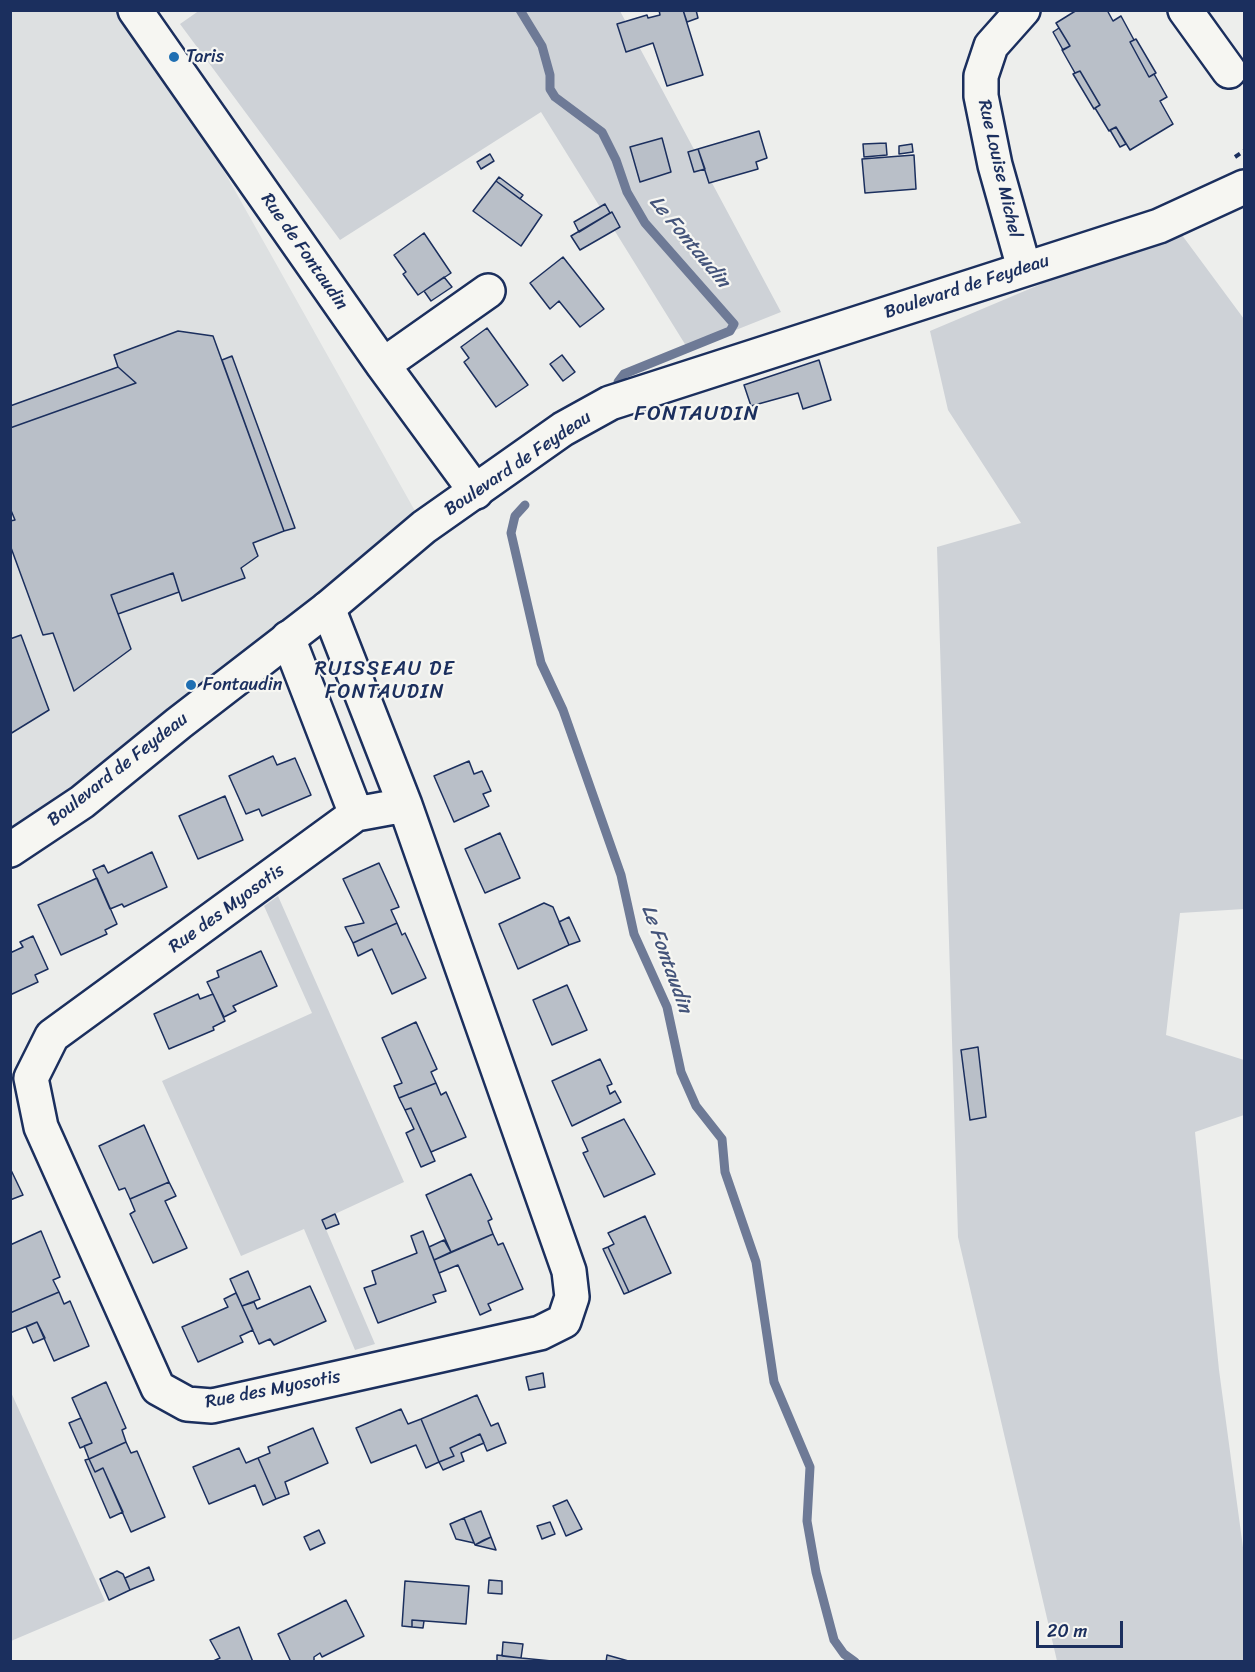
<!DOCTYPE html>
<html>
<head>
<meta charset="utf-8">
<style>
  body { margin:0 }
  #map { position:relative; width:1255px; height:1672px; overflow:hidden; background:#edeeec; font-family:Sriracha,sans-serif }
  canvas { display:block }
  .frame { position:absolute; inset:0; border:12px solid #1b2f5e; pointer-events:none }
  .scale { position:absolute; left:1036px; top:1621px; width:87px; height:27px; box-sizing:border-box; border:3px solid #1b2f5e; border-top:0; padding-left:8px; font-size:18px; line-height:21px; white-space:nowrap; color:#1b2f5e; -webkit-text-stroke:4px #f6f6f2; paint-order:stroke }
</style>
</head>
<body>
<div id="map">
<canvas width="1255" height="1672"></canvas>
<div class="frame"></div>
<div class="scale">20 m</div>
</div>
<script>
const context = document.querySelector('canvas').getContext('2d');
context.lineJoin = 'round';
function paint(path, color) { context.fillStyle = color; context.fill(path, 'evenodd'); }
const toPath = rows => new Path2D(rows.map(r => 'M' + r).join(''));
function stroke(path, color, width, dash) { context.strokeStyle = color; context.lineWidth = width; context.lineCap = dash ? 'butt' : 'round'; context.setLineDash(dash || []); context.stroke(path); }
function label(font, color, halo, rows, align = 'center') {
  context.font = font + ' Sriracha,sans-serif'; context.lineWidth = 4.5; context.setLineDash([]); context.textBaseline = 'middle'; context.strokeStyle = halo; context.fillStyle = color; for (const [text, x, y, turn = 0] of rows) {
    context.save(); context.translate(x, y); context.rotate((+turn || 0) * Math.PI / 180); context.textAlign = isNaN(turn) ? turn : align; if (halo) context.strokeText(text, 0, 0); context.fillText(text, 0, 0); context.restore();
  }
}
const built = toPath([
  [11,11,134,11,424,527,11,847]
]);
const green = toPath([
  [200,10,620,11,781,312,688,349,541,112,340,240,180,24],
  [1176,227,1244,319,1244,909,1180,913,1166,1035,1244,1060,1244,1115,1195,1132,1219,1370,1244,1555,1244,1661,1057,1661,958,1237,937,547,1021,523,948,410,930,331],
  [278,896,404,1182,322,1220,375,1344,355,1350,304,1229,241,1256,162,1081,312,1013,264,906],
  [10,1390,105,1601,11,1641,10,1641]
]);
const stream = toPath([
  [520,10,542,46,550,75,550,89,555,97,602,132,616,160,627,192,645,223,734,324,730,331,624,374,618,382],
  [525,505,515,516,511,533,541,663,563,710,621,875,634,934,667,1007,681,1072,696,1106,722,1139,725,1172,756,1262,774,1382,810,1467,807,1521,816,1572,834,1640,844,1654,855,1662]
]);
const building = toPath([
  [683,10,703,75,667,86,653,43,626,52,617,24,647,15,648,18,660,15,659,10,683,10],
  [683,10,696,10,698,18,687,22,683,10],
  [1077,10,1107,10,1113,21,1121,16,1134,40,1130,42,1149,77,1154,74,1167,97,1160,101,1173,124,1130,150,1116,127,1109,131,1095,108,1100,105,1080,71,1075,73,1062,50,1070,46,1056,23,1077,10],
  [1059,28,1070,46,1063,50,1053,32,1059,28],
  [1136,39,1156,73,1149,77,1130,42,1136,39],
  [1080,71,1100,105,1094,109,1073,74,1080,71],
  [1116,127,1126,144,1120,147,1110,130,1116,127],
  [759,131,767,158,756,162,758,169,709,183,698,149,759,131],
  [662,138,671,172,640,182,630,147,662,138],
  [886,143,887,155,864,157,863,144,886,143],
  [912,144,913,152,899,154,899,146,912,144],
  [698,149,705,169,694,172,688,152,698,149],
  [490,154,494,161,481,169,477,162,490,154],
  [914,155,916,189,865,193,862,159,914,155],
  [499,177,523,195,520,199,496,181,499,177],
  [496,181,542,215,521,246,473,211,496,181],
  [605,204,610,213,579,232,574,222,605,204],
  [612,212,620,227,580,250,571,236,612,212],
  [424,233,451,273,418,295,403,274,406,272,394,255,424,233],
  [563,257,604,309,580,327,559,301,550,309,530,283,563,257],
  [444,277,452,287,431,301,424,291,444,277],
  [487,328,528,385,496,407,464,362,469,358,461,347,487,328],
  [178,331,213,336,284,531,253,543,258,556,241,568,245,578,182,601,173,573,111,595,131,649,74,691,53,633,43,635,10,545,10,521,15,520,10,508,10,428,136,383,118,367,114,355,178,331],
  [562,355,575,372,563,381,550,364,562,355],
  [232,356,295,528,284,531,222,360,232,356],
  [819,360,831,400,803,409,798,393,751,406,744,385,819,360],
  [118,367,136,383,10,428,10,406,118,367],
  [173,573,179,592,118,614,111,595,173,573],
  [21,635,49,710,10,734,10,639,21,635],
  [273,756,277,765,295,758,311,795,262,816,259,809,246,814,229,776,273,756],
  [469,761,474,774,482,771,491,791,483,794,489,806,454,822,434,776,469,761],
  [225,796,243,840,198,859,179,816,225,796],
  [500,833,520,878,485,893,465,849,500,833],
  [152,852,167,887,124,907,122,904,110,909,93,870,104,865,108,873,152,852],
  [379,863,399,907,391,910,397,923,353,943,345,927,364,923,343,879,379,863],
  [97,878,117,924,105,930,107,934,61,955,38,905,97,878],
  [544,903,553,907,569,945,518,969,499,924,544,903],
  [569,917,580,941,569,945,559,922,569,917],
  [397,923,402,935,405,933,426,978,392,994,372,949,358,956,353,943,397,923],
  [33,936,48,969,35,975,38,982,10,995,10,953,23,947,20,942,33,936],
  [261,951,277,986,233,1006,236,1011,224,1017,207,982,219,977,217,971,261,951],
  [567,985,587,1030,552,1045,533,1000,567,985],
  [198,994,200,999,213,994,225,1021,213,1027,214,1030,169,1049,154,1014,198,994],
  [416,1022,437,1069,431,1072,436,1083,399,1098,394,1086,402,1083,382,1038,416,1022],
  [978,1047,986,1117,970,1120,961,1050,978,1047],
  [600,1059,612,1084,607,1086,610,1094,615,1091,621,1102,572,1126,552,1081,600,1059],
  [436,1083,441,1095,446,1092,466,1137,431,1152,411,1108,405,1110,399,1098,436,1083],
  [411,1108,435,1161,421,1167,406,1133,414,1129,405,1110,411,1108],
  [624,1119,655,1174,604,1197,583,1153,588,1151,582,1138,624,1119],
  [144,1125,169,1182,130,1199,125,1188,119,1190,99,1146,144,1125],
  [10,1168,23,1195,10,1200,10,1168],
  [471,1174,492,1219,488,1221,493,1234,451,1252,426,1195,471,1174],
  [169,1182,176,1196,165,1201,187,1248,153,1263,130,1214,135,1211,130,1199,169,1182],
  [335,1214,339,1224,326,1229,322,1220,335,1214],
  [645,1216,671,1273,629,1292,608,1247,614,1244,608,1233,645,1216],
  [41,1231,60,1277,53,1280,59,1292,10,1313,10,1245,41,1231],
  [423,1231,446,1291,433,1295,436,1302,378,1323,364,1288,376,1284,372,1271,417,1253,411,1236,423,1231],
  [493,1234,498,1245,503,1243,523,1289,488,1304,491,1310,480,1315,458,1265,439,1273,434,1260,493,1234],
  [444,1240,451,1252,434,1260,429,1247,444,1240],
  [608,1247,629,1292,624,1294,603,1249,608,1247],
  [248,1271,260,1299,242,1306,230,1279,248,1271],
  [310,1286,326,1321,274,1345,270,1339,259,1344,242,1306,254,1302,257,1309,310,1286],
  [59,1292,64,1304,70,1301,89,1346,54,1361,37,1322,10,1333,10,1313,59,1292],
  [236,1293,253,1330,240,1336,243,1342,198,1362,182,1327,228,1307,224,1299,236,1293],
  [37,1322,45,1338,33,1343,26,1327,37,1322],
  [543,1373,545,1387,529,1390,526,1377,543,1373],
  [106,1382,126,1428,122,1430,126,1442,89,1459,84,1446,92,1443,72,1398,106,1382],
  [477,1395,491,1426,498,1423,506,1443,487,1451,480,1434,450,1448,454,1456,439,1462,421,1419,477,1395],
  [401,1409,408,1424,421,1419,439,1462,426,1468,416,1445,371,1463,356,1428,401,1409],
  [81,1418,92,1443,80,1448,69,1423,81,1418],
  [313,1428,328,1463,285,1482,289,1494,276,1499,258,1458,270,1453,268,1447,313,1428],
  [480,1434,484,1443,461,1453,464,1461,443,1470,439,1462,454,1456,450,1448,480,1434],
  [126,1442,131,1453,137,1451,165,1517,131,1532,103,1468,95,1472,89,1459,126,1442],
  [239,1448,246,1463,258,1458,276,1499,263,1505,255,1485,209,1504,193,1467,239,1448],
  [89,1459,95,1472,103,1468,123,1512,110,1518,85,1460,89,1459],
  [567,1500,582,1529,566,1536,553,1506,567,1500],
  [481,1511,491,1537,475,1545,464,1518,481,1511],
  [464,1518,474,1543,456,1539,450,1524,464,1518],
  [550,1522,555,1534,542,1539,537,1526,550,1522],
  [319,1530,325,1543,310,1550,304,1537,319,1530],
  [491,1537,496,1550,475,1545,484,1540,491,1537],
  [149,1567,154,1580,130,1590,125,1578,149,1567],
  [117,1571,123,1574,130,1590,109,1600,100,1579,117,1571],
  [489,1580,502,1581,502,1594,488,1593,489,1580],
  [405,1581,469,1586,466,1624,412,1620,412,1627,402,1626,405,1581],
  [346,1600,364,1636,322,1657,320,1653,314,1657,314,1662,291,1662,278,1634,346,1600],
  [412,1620,424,1621,423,1628,412,1627,412,1620],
  [239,1627,253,1662,211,1662,220,1658,210,1640,239,1627],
  [503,1642,523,1644,521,1658,502,1656,503,1642],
  [497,1655,521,1658,562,1662,497,1662,497,1655],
  [607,1655,632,1662,606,1662,607,1655]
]);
const path = toPath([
  [1235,157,1244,151]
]);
const minor = toPath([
  [135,10,383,365,476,492],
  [1023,10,991,46,981,76,981,96,995,165,1024,268],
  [1185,10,1229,71],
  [383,365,488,291],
  [328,608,405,805],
  [288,638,356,814],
  [405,805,569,1271,572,1297,564,1321,540,1333,212,1406,187,1404,158,1388,41,1127,31,1078,52,1036,356,814,405,805]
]);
const major = toPath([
  [10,850,82,802,179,723,328,608,424,527,563,429,610,403,1159,226,1244,187]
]);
const markers = [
  [174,57,6,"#1f6fb2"],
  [191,685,6,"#1f6fb2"]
];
const poiNames = [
  ["Taris",186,57],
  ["Fontaudin",203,685]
];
const streetNames = [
  ["Rue Louise Michel",999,169,77],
  ["Rue de Fontaudin",304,252,55],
  ["Boulevard de Feydeau",967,287,-18],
  ["Boulevard de Feydeau",518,464,-34],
  ["Boulevard de Feydeau",118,770,-38],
  ["Rue des Myosotis",227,909,-36],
  ["Rue des Myosotis",273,1390,-11]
];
const waterNames = [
  ["Le Fontaudin",689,242,50],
  ["Le Fontaudin",666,959,70]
];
const neighbourhoodNames = [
  ["RUISSEAU DE",385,670],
  ["FONTAUDIN",385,693]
];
const quarterNames = [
  ["FONTAUDIN",697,415]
];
paint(built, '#dde0e1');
paint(green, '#ced2d7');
stroke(stream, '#6e7a96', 9);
paint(building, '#b9bfc8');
stroke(building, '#1b2f5e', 1.5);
stroke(minor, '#1b2f5e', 38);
stroke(major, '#1b2f5e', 38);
stroke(path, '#1b2f5e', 4, [6, 4.5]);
stroke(minor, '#f6f6f2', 33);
stroke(major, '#f6f6f2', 33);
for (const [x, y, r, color] of markers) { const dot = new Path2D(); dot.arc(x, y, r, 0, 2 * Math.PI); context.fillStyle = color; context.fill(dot); stroke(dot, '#f6f6f2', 2); }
label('18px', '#1b2f5e', '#f6f6f2', poiNames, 'left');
label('18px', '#1b2f5e', '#f6f6f2', streetNames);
label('italic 20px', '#44547a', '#f6f6f2', waterNames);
context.letterSpacing = '1.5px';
label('20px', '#1b2f5e', '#f6f6f2', neighbourhoodNames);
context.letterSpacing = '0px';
context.letterSpacing = '1.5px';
label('21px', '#1b2f5e', '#f6f6f2', quarterNames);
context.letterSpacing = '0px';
</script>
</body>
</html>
